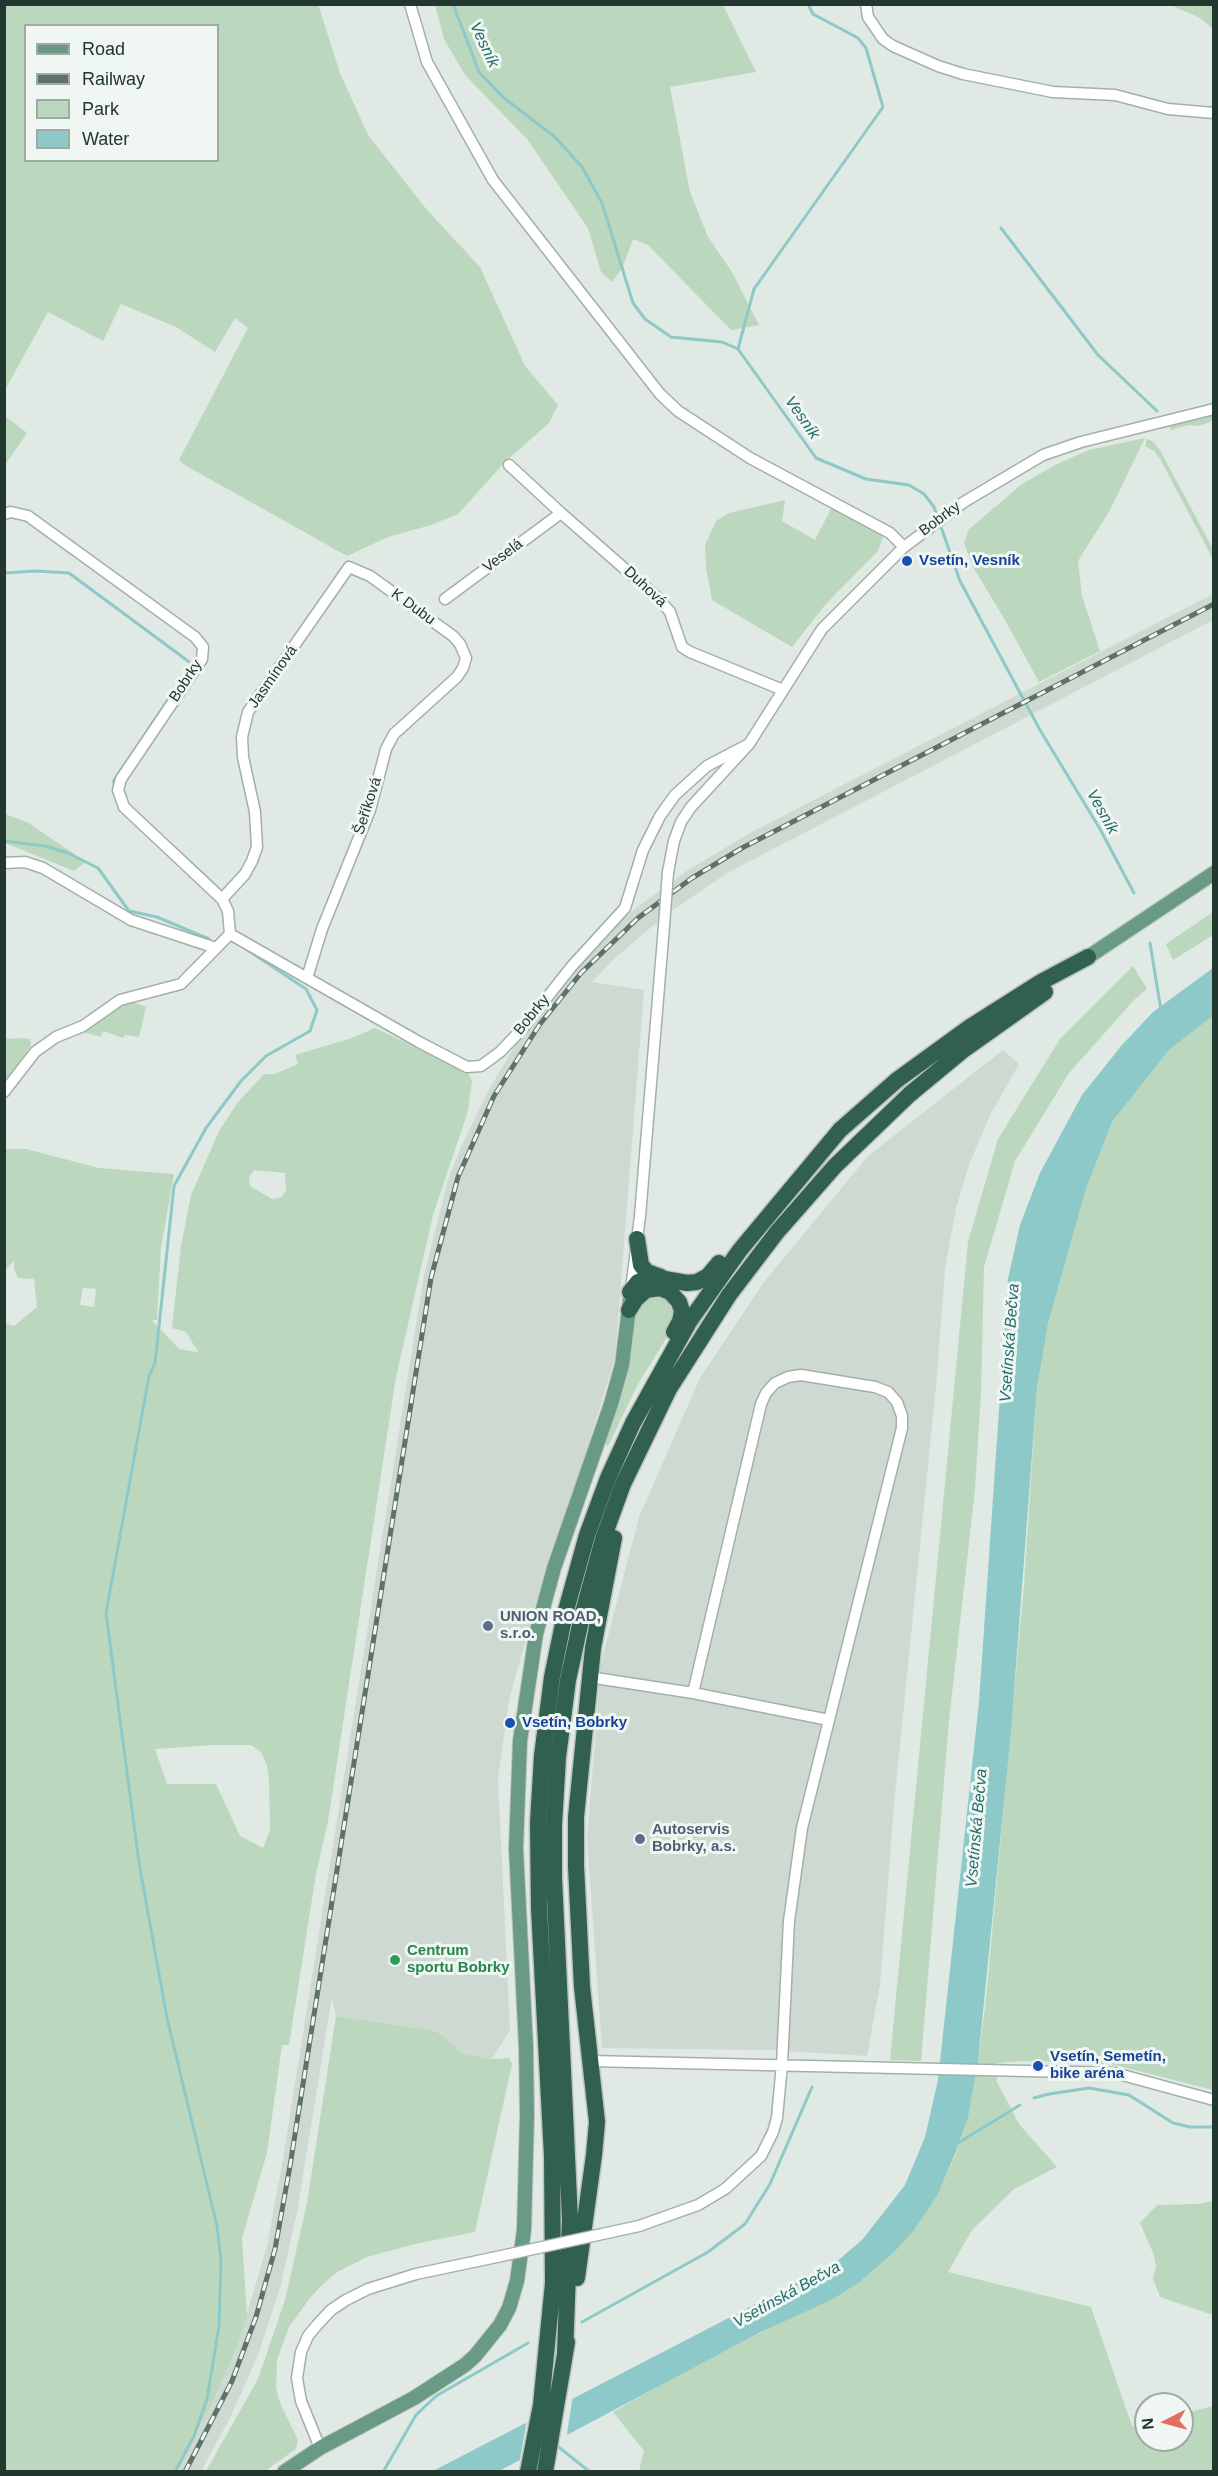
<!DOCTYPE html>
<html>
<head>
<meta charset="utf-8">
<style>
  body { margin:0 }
  #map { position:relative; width:1218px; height:2476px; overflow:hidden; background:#e0e9e3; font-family:Arial,sans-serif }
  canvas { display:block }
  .frame { position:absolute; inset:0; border:6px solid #22372e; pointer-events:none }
  .legend { position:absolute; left:24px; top:24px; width:195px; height:138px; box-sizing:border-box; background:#f0f6f2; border:2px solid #9eaaa4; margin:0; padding:8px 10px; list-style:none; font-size:18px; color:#22372e }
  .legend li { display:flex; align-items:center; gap:12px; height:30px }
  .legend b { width:30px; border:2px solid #9eaaa4 }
  .north { position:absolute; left:1134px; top:2392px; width:60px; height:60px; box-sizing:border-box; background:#f0f6f2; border:2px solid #9eaaa4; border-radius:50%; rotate:264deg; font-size:16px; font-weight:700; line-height:24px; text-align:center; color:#22372e }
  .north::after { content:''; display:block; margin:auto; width:21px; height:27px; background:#e26e64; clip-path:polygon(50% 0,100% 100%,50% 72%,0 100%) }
</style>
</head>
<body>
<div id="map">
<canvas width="1218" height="2476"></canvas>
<div class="frame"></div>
<ul class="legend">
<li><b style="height:8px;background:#699a85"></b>Road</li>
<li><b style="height:8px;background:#5d7369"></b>Railway</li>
<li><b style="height:16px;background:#bbd8be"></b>Park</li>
<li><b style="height:16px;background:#8dc9c8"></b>Water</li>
</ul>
<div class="north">N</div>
</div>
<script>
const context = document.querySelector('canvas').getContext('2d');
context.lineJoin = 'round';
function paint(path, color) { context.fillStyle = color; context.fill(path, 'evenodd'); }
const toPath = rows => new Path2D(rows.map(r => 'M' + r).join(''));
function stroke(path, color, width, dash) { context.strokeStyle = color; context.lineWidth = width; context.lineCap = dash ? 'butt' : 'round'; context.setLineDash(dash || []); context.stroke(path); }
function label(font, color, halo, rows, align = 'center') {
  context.font = font + ' Arial,sans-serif'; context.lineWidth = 6; context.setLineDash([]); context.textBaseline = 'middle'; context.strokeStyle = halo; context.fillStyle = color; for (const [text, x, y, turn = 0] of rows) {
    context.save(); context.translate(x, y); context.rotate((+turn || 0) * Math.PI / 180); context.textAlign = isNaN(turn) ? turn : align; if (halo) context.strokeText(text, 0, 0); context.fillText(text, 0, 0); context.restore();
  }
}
const built = toPath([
  [1213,594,1213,620,729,872,668,913,615,958,592,982,644,990,615,1358,580,1471,548,1560,509,1700,498,1780,510,2030,492,2059,463,2054,441,2034,431,2030,336,2016,332,1997,297,2212,280,2288,258,2355,230,2418,201,2471,174,2472,210,2408,237,2347,267,2246,282,2165,424,1275,448,1180,461,1147,487,1093,518,1040,599,941,632,911,688,870,752,832],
  [1003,1050,1019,1064,991,1113,969,1165,956,1208,945,1270,936,1386,894,1805,880,1985,867,2056,769,2050,602,2048,587,1839,601,1663,639,1517,700,1378,764,1282,868,1156]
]);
const green = toPath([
  [318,4,340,73,368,135,427,210,480,267,525,366,558,405,549,423,505,462,458,514,431,525,388,537,347,556,183,464,179,460,248,328,235,318,215,352,176,327,121,304,103,341,48,312,5,390,5,5],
  [26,26,218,26,218,160,26,160],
  [435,5,723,5,756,72,670,87,690,192,708,237,732,272,759,325,731,330,648,245,633,239,622,269,612,282,601,272,588,228,527,139,465,75,444,39],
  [1171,5,1213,5,1213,29,1200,18],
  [1213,414,1213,419,1210,422,1198,426,1189,425,1171,430,1169,425],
  [5,416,27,433,5,465],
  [1145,438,1110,510,1078,561,1082,596,1100,651,1039,682,1005,620,973,567,964,543,969,529,1022,484,1055,465,1089,450],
  [1147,439,1154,442,1161,452,1213,549,1213,559,1160,459,1154,451,1145,446],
  [785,500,782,521,815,540,832,507,879,533,883,537,878,551,825,605,792,647,712,600,706,568,705,545,716,521,729,513],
  [5,814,27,822,86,862,74,871,5,843],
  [1213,912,1213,935,1173,960,1166,944],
  [1133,966,1147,989,1134,1000,1069,1073,1015,1161,984,1267,981,1393,975,1489,949,1721,921,2061,890,2060,968,1242,998,1139,1060,1039],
  [130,1001,146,1007,139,1037,125,1035,123,1038,103,1031,101,1037,83,1032,117,1007],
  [1213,1016,1213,2090,1111,2064,1027,2061,996,2063,997,2082,1019,2124,1057,2167,1014,2189,972,2230,948,2272,1091,2307,1132,2426,1146,2423,1146,2440,1182,2440,1182,2414,1213,2406,1213,2471,639,2471,644,2451,613,2412,673,2378,797,2314,938,2194,955,2156,968,2118,978,2062,986,1999,1024,1585,1037,1388,1048,1324,1086,1189,1112,1122,1169,1050],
  [375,1028,468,1072,472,1081,468,1111,433,1215,396,1377,328,1821,316,1874,289,2045,282,2045,267,2153,242,2238,247,2316,237,2347,210,2408,174,2471,5,2471,4,1323,14,1326,37,1307,34,1279,18,1278,14,1268,14,1261,5,1270,5,1149,26,1149,99,1168,174,1174,161,1248,157,1320,152,1320,179,1349,198,1352,186,1332,172,1328,181,1246,191,1195,219,1131,238,1102,264,1074,275,1074,298,1064,295,1055,352,1038],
  [254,1170,285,1173,286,1191,282,1197,272,1199,250,1186,249,1177],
  [83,1288,96,1289,94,1307,80,1305],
  [213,1745,251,1745,261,1752,267,1765,269,1782,270,1830,263,1848,240,1836,216,1784,167,1784,155,1749],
  [20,1038,30,1039,31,1045,5,1083,5,1039],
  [657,1293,674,1305,672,1329,638,1384,608,1446,605,1444,627,1372,635,1309,638,1304],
  [336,2016,431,2030,441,2034,463,2054,492,2059,509,2058,512,2064,475,2232,415,2244,367,2257,337,2272,322,2285,310,2298,289,2327,277,2360,276,2388,280,2403,298,2440,296,2449,265,2471,206,2471,258,2379,285,2300,307,2203],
  [1213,2201,1214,2201,1213,2315,1160,2297,1153,2278,1156,2267,1154,2255,1140,2223,1157,2205,1197,2204]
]);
const water = toPath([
  [1213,968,1213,1016,1169,1050,1112,1122,1086,1189,1048,1324,1037,1388,1011,1732,978,2062,968,2118,955,2154,938,2194,914,2230,894,2252,858,2283,833,2299,761,2332,499,2471,431,2472,835,2263,862,2240,905,2185,925,2137,938,2080,979,1702,1008,1279,1020,1225,1040,1173,1082,1095,1122,1045,1153,1012]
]);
const pier = toPath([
  [573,2395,566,2440,519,2465,527,2419]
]);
const stream = toPath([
  [453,4,479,72,504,98,555,137,582,167,602,203,633,303,645,319,671,337,722,342,738,349,816,458,866,479,909,485,924,494,934,507,960,581,1040,730,1100,829,1134,893],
  [1001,228,1098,355,1157,411],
  [738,349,754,289,883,107,866,48,858,38,813,14,808,4],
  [4,573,36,571,69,573,192,664,113,782],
  [4,841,45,846,68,853,98,868,129,911,157,917,209,939],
  [171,844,218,888],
  [1150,943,1161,1010],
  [1034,2098,1049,2094,1089,2088,1129,2095,1173,2123,1190,2127,1214,2127],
  [958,2143,1020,2105],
  [582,2322,708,2252,745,2224,770,2184,812,2087],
  [556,2445,590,2472],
  [175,2472,194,2436,207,2399,219,2326,221,2262,217,2226,167,2018,139,1863,106,1613,149,1376,155,1363,174,1186,206,1128,241,1081,266,1056,310,1031,317,1010,306,989,243,947],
  [383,2472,416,2415,436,2396,528,2343]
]);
const minor = toPath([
  [410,4,427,62,493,180,660,394,678,411,750,458,890,533,904,547],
  [866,4,868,17,883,39,893,46,938,66,963,74,1053,92,1115,95,1168,109,1214,113],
  [509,465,561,513,658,598,670,612,682,647,690,652,783,690],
  [4,514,11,512,28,516,195,637,203,647,202,659,121,779,118,790,124,807,222,899,228,911,230,934,419,1042,467,1067,481,1066,500,1052,522,1029,572,966,625,908,643,850,660,816,675,795,707,766,749,744],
  [445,599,561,513],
  [4,863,25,862,43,868,131,920,216,948],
  [668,872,674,841,681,822,691,807,749,744,822,629,904,547,964,502,1043,455,1081,442,1214,409],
  [222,899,245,874,252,861,257,847,255,812,243,757,242,737,248,712,349,567,370,576,453,636,460,644,466,658,463,668,457,677,394,734,386,749,370,810,322,929,307,978],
  [4,1092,35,1052,56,1037,83,1026,120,1000,181,984,230,934],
  [631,1290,640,1216,664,926],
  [589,1677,693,1693,829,1720,802,1828,789,1921,782,2064,777,2118,773,2132,761,2156,725,2189,698,2205,639,2226],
  [693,1693,761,1404,766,1393,775,1383,788,1377,801,1375,875,1387,888,1392,897,1402,902,1416,902,1428,829,1720],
  [590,2061,1115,2073,1214,2100],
  [320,2448,301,2401,297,2378,301,2352,308,2336,317,2325,331,2310,346,2300,368,2289,416,2274,492,2258]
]);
const major = toPath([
  [1088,957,1214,873],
  [284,2472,320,2448,414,2398,465,2365,475,2356,500,2325,509,2308,517,2281,524,2230,527,2115,526,2047,516,1848,520,1741,536,1634,554,1568,611,1404,622,1365,630,1300]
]);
const highway = toPath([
  [637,1239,641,1265,647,1272,661,1277],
  [630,1292,638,1282,649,1278,659,1278,687,1283,697,1282,708,1276,719,1263],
  [629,1310,636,1299,646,1290,660,1288,670,1292,679,1302,682,1311,680,1321,674,1332],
  [577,2278,594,2155,597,2122,582,1987,576,1866,576,1817,593,1648,614,1538],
  [565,2353,570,2220,554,1878,554,1825,558,1757,568,1680,582,1616,603,1539,623,1484,669,1389,729,1295,777,1232,835,1166,910,1094,962,1051,1045,992],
  [528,2472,541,2405,553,2283,552,2156,539,1908,538,1823,542,1756,552,1677,565,1614,587,1535,608,1478,633,1423,689,1322,740,1250,840,1130,897,1080,970,1027,1041,982,1088,957],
  [545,2472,567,2342]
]);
const rail = toPath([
  [185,2472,232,2381,256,2317,275,2249,290,2166,431,1278,458,1177,494,1096,540,1024,581,973,638,918,692,878,742,848,1214,604]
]);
const minorBridge = toPath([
  [664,926,668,872],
  [492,2258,639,2226]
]);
const markers = [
  [907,561,6,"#1a4fb4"],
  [488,1626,6,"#5c6f8a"],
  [510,1723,6,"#1a4fb4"],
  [640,1839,6,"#5c6f8a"],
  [395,1960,6,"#2e9e5b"],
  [1038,2066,6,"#1a4fb4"]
];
const streetNames = [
  ["Bobrky",940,519,-37],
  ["Veselá",503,556,-37],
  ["Duhová",645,587,43],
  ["K Dubu",413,607,36],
  ["Jasmínová",273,677,-55],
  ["Bobrky",186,681,-57],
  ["Šeříková",368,806,-72],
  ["Bobrky",532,1015,-51]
];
const transitNames = [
  ["Vsetín, Vesník",919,561],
  ["Vsetín, Bobrky",522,1723],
  ["Vsetín, Semetín,",1050,2057],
  ["bike aréna",1050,2074]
];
const serviceNames = [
  ["UNION ROAD,",500,1617],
  ["s.r.o.",500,1634],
  ["Autoservis",652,1830],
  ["Bobrky, a.s.",652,1847]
];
const leisureNames = [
  ["Centrum",407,1951],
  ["sportu Bobrky",407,1968]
];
const waterNames = [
  ["Vesník",484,45,65],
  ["Vesník",802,418,55],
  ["Vesník",1102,812,61],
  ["Vsetínská Bečva",1010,1343,-86],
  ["Vsetínská Bečva",977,1828,-85],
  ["Vsetínská Bečva",787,2295,-29]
];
paint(built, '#ced9d2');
paint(green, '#bbd8be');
paint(water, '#8dc9c8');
paint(pier, '#e0e9e3');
stroke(stream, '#8dc9c8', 3);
stroke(minor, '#a3b0a9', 13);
stroke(major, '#bdc3c0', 16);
stroke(highway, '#bdc3c0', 19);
stroke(minor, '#fff', 10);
stroke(major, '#699a85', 14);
stroke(highway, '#32604f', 16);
stroke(rail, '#5d7369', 5);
stroke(rail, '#f0f6f2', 3, [9]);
stroke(minorBridge, '#a3b0a9', 13, []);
stroke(minorBridge, '#fff', 10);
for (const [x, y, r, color] of markers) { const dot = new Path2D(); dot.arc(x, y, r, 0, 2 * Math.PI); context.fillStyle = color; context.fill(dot); stroke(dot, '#f0f6f2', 2); }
label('15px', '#22372e', '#f0f6f2', streetNames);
label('bold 15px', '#164399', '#f0f6f2', transitNames, 'left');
label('bold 15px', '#4e5e75', '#f0f6f2', serviceNames, 'left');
label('bold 15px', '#27864d', '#f0f6f2', leisureNames, 'left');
label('italic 16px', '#236c6c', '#f0f6f2', waterNames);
</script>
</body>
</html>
